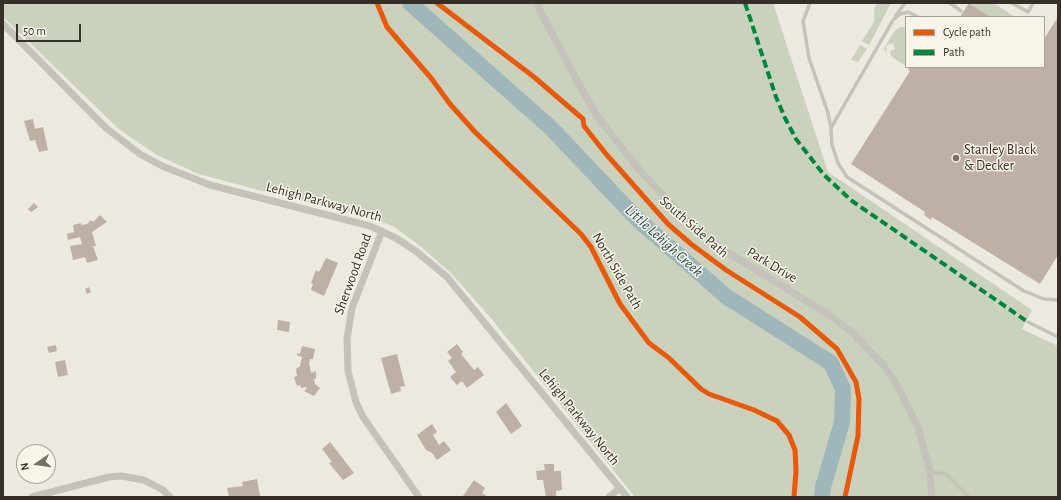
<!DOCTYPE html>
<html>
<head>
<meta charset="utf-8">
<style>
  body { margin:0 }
  #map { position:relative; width:1061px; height:500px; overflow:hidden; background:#ece9e1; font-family:"Alegreya Sans",sans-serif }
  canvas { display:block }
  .frame { position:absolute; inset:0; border:4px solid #362f29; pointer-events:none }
  .legend { position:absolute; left:905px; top:16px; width:140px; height:52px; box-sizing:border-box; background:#f8f4e9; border:1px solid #aaa59c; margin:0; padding:5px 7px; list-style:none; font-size:12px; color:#362f29 }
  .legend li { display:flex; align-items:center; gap:8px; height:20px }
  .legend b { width:20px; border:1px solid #aaa59c }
  .north { position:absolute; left:16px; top:444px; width:40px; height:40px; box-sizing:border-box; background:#f8f4e9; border:1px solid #aaa59c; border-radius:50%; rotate:257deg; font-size:11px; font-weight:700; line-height:16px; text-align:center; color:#362f29 }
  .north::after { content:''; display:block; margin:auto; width:14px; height:18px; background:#767069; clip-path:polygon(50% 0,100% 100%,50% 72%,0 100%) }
  .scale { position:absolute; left:16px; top:24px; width:65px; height:18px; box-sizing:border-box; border:2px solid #362f29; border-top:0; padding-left:5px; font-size:12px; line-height:14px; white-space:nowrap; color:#362f29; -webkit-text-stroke:3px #f8f4e9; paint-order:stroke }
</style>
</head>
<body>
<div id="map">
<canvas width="1061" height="500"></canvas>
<div class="frame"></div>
<ul class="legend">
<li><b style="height:5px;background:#e8590c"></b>Cycle path</li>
<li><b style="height:5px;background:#00873e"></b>Path</li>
</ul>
<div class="north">N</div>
<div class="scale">50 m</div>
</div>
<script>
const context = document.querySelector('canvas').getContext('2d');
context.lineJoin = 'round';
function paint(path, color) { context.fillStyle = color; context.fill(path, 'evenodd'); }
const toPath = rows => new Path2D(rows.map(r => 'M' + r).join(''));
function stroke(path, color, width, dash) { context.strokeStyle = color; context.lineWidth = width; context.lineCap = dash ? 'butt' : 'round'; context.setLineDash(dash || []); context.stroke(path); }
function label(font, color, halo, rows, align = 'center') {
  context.font = font + ' "Alegreya Sans",sans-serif'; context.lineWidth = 3; context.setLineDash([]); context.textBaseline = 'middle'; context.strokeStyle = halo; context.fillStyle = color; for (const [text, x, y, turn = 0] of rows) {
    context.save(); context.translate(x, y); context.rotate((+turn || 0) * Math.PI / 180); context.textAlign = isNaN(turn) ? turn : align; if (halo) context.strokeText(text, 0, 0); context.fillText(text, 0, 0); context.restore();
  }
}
const green = toPath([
  [3,3,773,3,828,172,1032,310,1022,329,1058,346,1058,497,635,497,490,317,451,273,420,246,393,226,360,214,281,196,199,174,157,155,120,130,3,17],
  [877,3,891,3,869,45,862,41,874,22,874,9],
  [969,3,993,3,1015,17,991,17],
  [900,27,906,27,906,66,891,56,890,51,895,49,893,43,887,45,886,53,884,49,893,33],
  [860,45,867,49,858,62,851,60]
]);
const river = toPath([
  [410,3,552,129,638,220,727,297,831,363,843,389,842,422,823,487,822,497]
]);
const building = toPath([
  [969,3,970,4,991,17,960,17],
  [1058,17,1058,255,1040,284,932,217,931,220,924,215,925,212,851,164,910,71,908,70,910,67,1044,67,1044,39],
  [33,119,35,129,43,127,48,150,39,152,35,140,30,141,24,121],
  [34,203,38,207,31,212,28,209],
  [100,215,107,222,92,232,96,246,93,246,98,260,87,263,85,257,73,260,70,246,82,244,80,237,68,240,67,234,74,232,73,225,81,223,82,225,87,224,91,220,93,222],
  [326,258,338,263,324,296,311,290,313,284,311,283,316,270,319,272],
  [89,287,91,292,87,294,85,289],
  [278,320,290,322,289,332,277,330],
  [457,344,463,352,461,354,474,370,478,367,484,375,467,388,462,381,457,385,450,377,456,372,448,361,452,358,447,352],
  [56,345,57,351,49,353,47,347],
  [302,346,315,349,313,359,310,359,309,363,311,373,316,371,316,379,314,379,315,384,320,388,314,396,304,391,307,388,306,387,301,388,300,385,297,386,294,377,297,376,296,369,300,366,302,357,297,355,297,353,300,354],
  [397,354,405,386,400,387,401,391,391,394,381,358],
  [65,360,68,375,58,377,55,362],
  [506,403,522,426,511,434,496,412],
  [432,424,437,432,433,435,439,445,444,441,451,450,437,460,432,453,426,450,417,435],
  [330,442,354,473,343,480,329,463,332,462,322,449],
  [544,464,554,464,554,471,561,471,562,490,556,491,556,497,546,497,543,480,537,480,536,471,545,470],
  [257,479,260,496,229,497,227,488,243,486,242,482],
  [474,480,485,488,482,493,488,497,463,496]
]);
const service = toPath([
  [810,3,803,21,809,58,828,113,831,128],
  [950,3,961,11],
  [1012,3,1028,12,1033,3],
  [896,15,905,3],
  [918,17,908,12,900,14,893,20,831,128,832,145,838,163,847,177,1024,291,1044,299,1058,300],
  [1028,322,1058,337],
  [930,472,946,474,969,497]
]);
const minor = toPath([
  [536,3,582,90,598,117,636,166,683,217,724,250,829,315,852,332,884,366,897,385,918,427,930,472,932,497],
  [3,24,106,128,140,154,162,166,210,185,370,226,396,238,417,252,447,277,627,497],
  [382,231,352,308,347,339,348,371,356,402,363,417,419,497],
  [32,497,109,477,121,476,144,480,163,490,170,497],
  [609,497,620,488]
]);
const quiet = toPath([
  [745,3,776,97,785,118,796,139,824,175,852,201,1028,322]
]);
const cycleway = toPath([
  [377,3,387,27,431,78,450,104,475,132,581,234,591,247,620,304,649,343,669,358,701,389,709,394,754,410,777,421,789,435,795,450,796,471,794,497],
  [437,3,534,77,583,119,584,126,606,154,668,224,691,244,726,270,800,317,837,349,856,382,859,399,858,436,845,497]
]);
const markers = [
  [956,158,4,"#767069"]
];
const poiNames = [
  ["Stanley Black",964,150],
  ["& Decker",964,166]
];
const streetNames = [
  ["Lehigh Parkway North",324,202,15],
  ["South Side Path",694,227,41],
  ["Park Drive",772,265,31],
  ["North Side Path",617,271,60],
  ["Sherwood Road",353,274,-70],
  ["Lehigh Parkway North",579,417,51]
];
const waterNames = [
  ["Little Lehigh Creek",664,241,42]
];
paint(green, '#cad1bc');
stroke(river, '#9fb7bb', 16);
paint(building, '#beb0a4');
stroke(service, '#c5c1bb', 3.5);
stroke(minor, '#c5c1bb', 7);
stroke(quiet, '#00873e', 4, [8, 4]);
stroke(cycleway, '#e8590c', 5);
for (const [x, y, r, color] of markers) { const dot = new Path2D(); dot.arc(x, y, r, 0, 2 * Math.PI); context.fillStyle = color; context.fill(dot); stroke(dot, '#f8f4e9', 1.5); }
label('14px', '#362f29', '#f8f4e9', poiNames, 'left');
label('14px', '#362f29', '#f8f4e9', streetNames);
label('italic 15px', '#224954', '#f8f4e9', waterNames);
</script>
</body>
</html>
